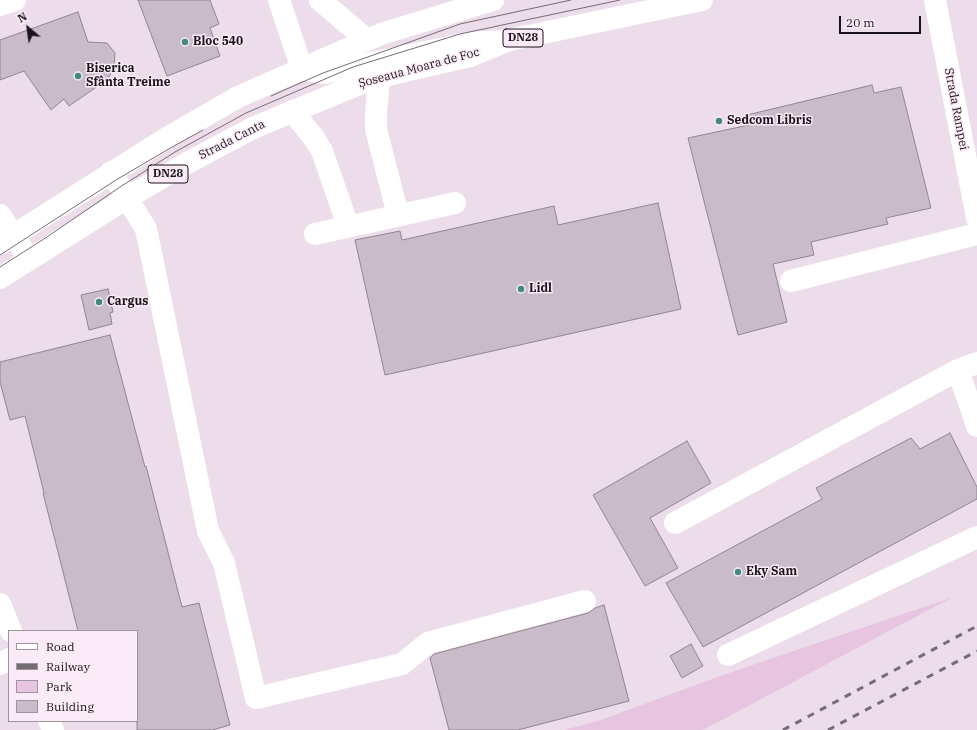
<!DOCTYPE html>
<html>
<head>
<meta charset="utf-8">
<style>
  body { margin:0 }
  #map { position:relative; width:977px; height:730px; overflow:hidden; background:#edddea; font-family:"IBM Plex Serif",serif }
  canvas { display:block }
  .legend { position:absolute; left:8px; top:630px; width:130px; height:92px; box-sizing:border-box; background:#faebf7; border:1px solid #a0959e; margin:0; padding:5px 7px; list-style:none; font-size:12px; color:#181318 }
  .legend li { display:flex; align-items:center; gap:8px; height:20px }
  .legend b { width:20px; border:1px solid #a0959e }
  .north { position:absolute; left:8px; top:8px; width:40px; height:40px; -webkit-text-stroke:3px #faebf7; paint-order:stroke; rotate:331deg; font-size:11px; font-weight:700; line-height:16px; text-align:center; color:#181318 }
  .north::after { content:''; display:block; margin:auto; width:14px; height:18px; background:#181318; clip-path:polygon(50% 0,100% 100%,50% 72%,0 100%) }
  .scale { position:absolute; left:839px; top:16px; width:82px; height:18px; box-sizing:border-box; border:2px solid #181318; border-top:0; padding-left:5px; font-size:12px; line-height:14px; white-space:nowrap; color:#181318; -webkit-text-stroke:3px #faebf7; paint-order:stroke }
</style>
</head>
<body>
<div id="map">
<canvas width="977" height="730"></canvas>
<ul class="legend">
<li><b style="height:5px;background:#fff"></b>Road</li>
<li><b style="height:5px;background:#766c74"></b>Railway</li>
<li><b style="height:11px;background:#e7c5e0"></b>Park</li>
<li><b style="height:11px;background:#c9bbc7"></b>Building</li>
</ul>
<div class="north">N</div>
<div class="scale">20 m</div>
</div>
<script>
const context = document.querySelector('canvas').getContext('2d');
context.lineJoin = 'round';
function paint(path, color) { context.fillStyle = color; context.fill(path, 'evenodd'); }
const toPath = rows => new Path2D(rows.map(r => 'M' + r).join(''));
function stroke(path, color, width, dash) { context.strokeStyle = color; context.lineWidth = width; context.lineCap = dash ? 'butt' : 'round'; context.setLineDash(dash || []); context.stroke(path); }
function label(font, color, halo, rows, align = 'center') {
  context.font = font + ' "IBM Plex Serif",serif'; context.lineWidth = 3; context.setLineDash([]); context.textBaseline = 'middle'; context.strokeStyle = halo; context.fillStyle = color; for (const [text, x, y, turn = 0] of rows) {
    context.save(); context.translate(x, y); context.rotate((+turn || 0) * Math.PI / 180); context.textAlign = isNaN(turn) ? turn : align; if (halo) context.strokeText(text, 0, 0); context.fillText(text, 0, 0); context.restore();
  }
}
const green = toPath([
  [953,597,703,730,564,730,598,721,720,676]
]);
const building = toPath([
  [138,0,210,0,219,24,210,28,220,56,167,76,138,0],
  [78,12,88,42,107,43,115,53,114,67,108,79,69,106,64,99,51,110,24,71,0,80,0,40,78,12],
  [872,85,874,93,901,87,931,208,886,218,888,224,811,242,814,255,773,264,787,322,738,335,688,138,749,125,747,115,872,85],
  [658,203,681,309,385,375,355,240,400,231,402,240,554,206,558,225,658,203],
  [108,289,113,312,110,313,112,324,89,330,81,295,108,289],
  [110,335,145,467,146,466,182,607,199,603,230,725,212,730,137,730,137,631,78,631,43,493,44,493,25,416,10,420,0,382,0,362,110,335],
  [950,433,977,487,977,499,703,647,666,583,822,499,816,488,911,438,920,449,950,433],
  [687,441,711,483,650,518,678,568,645,586,593,495,687,441],
  [604,605,629,701,518,730,449,730,430,658,434,654,588,613,595,608,604,605],
  [691,644,703,666,682,678,670,656,691,644]
]);
const minor = toPath([
  [279,0,302,69,323,73,469,43,503,41],
  [320,0,367,40],
  [935,0,977,218],
  [0,5,15,0],
  [379,77,376,115,376,129,398,215],
  [292,111,314,138,322,151,348,226],
  [111,172,146,229,208,531,224,563,256,698,402,664,428,643,585,601],
  [0,215,29,259],
  [315,234,455,203],
  [791,281,977,234],
  [958,370,977,426],
  [675,523,958,370,977,363],
  [0,604,11,631],
  [728,655,977,537],
  [0,664,9,659],
  [49,721,53,730]
]);
const major = toPath([
  [0,244,165,139,238,97,381,34,493,0],
  [0,278,127,198,187,163,253,128,347,89,379,77,470,56,509,40,702,0]
]);
const tram = toPath([
  [271,96,323,73,460,24,571,0],
  [0,255,116,180,172,147,203,130],
  [0,267,47,237,120,187,175,152,246,113,353,67,460,34,620,0]
]);
const rail = toPath([
  [783,730,977,626],
  [828,730,977,651]
]);
const markers = [
  [185,42,4,"#44897d"],
  [78,76,4,"#44897d"],
  [719,121,4,"#44897d"],
  [521,289,4,"#44897d"],
  [99,302,4,"#44897d"],
  [738,572,4,"#44897d"]
];
const shields = [
  [523,38,40],
  [168,174,40]
];
const shieldNames = [
  ["DN28",523,38],
  ["DN28",168,174]
];
const poiNames = [
  ["Bloc 540",193,42],
  ["Biserica",86,69],
  ["Sfânta Treime",86,83],
  ["Sedcom Libris",727,121],
  ["Lidl",529,289],
  ["Cargus",107,302],
  ["Eky Sam",746,572]
];
const streetNames = [
  ["Șoseaua Moara de Foc",419,68,-15],
  ["Strada Rampei",956,109,79],
  ["Strada Canta",232,140,-27]
];
paint(green, '#e7c5e0');
paint(building, '#c9bbc7');
stroke(building, '#928590', 1);
stroke(minor, '#fff', 22);
stroke(major, '#fff', 22);
stroke(tram, '#766c74', 1);
stroke(rail, '#766c74', 3, [7, 7]);
for (const [x, y, r, color] of markers) { const dot = new Path2D(); dot.arc(x, y, r, 0, 2 * Math.PI); context.fillStyle = color; context.fill(dot); stroke(dot, '#faebf7', 1.5); }
for (const [x, y, w] of shields) { const box = new Path2D(); box.roundRect(x - w / 2, y - 9, w, 18, 3); context.fillStyle = '#faebf7'; context.fill(box); stroke(box, '#181318', 1); }
label('bold 11px', '#181318', null, shieldNames);
label('bold 12px', '#181318', '#faebf7', poiNames, 'left');
label('12px', '#181318', '#faebf7', streetNames);
</script>
</body>
</html>
